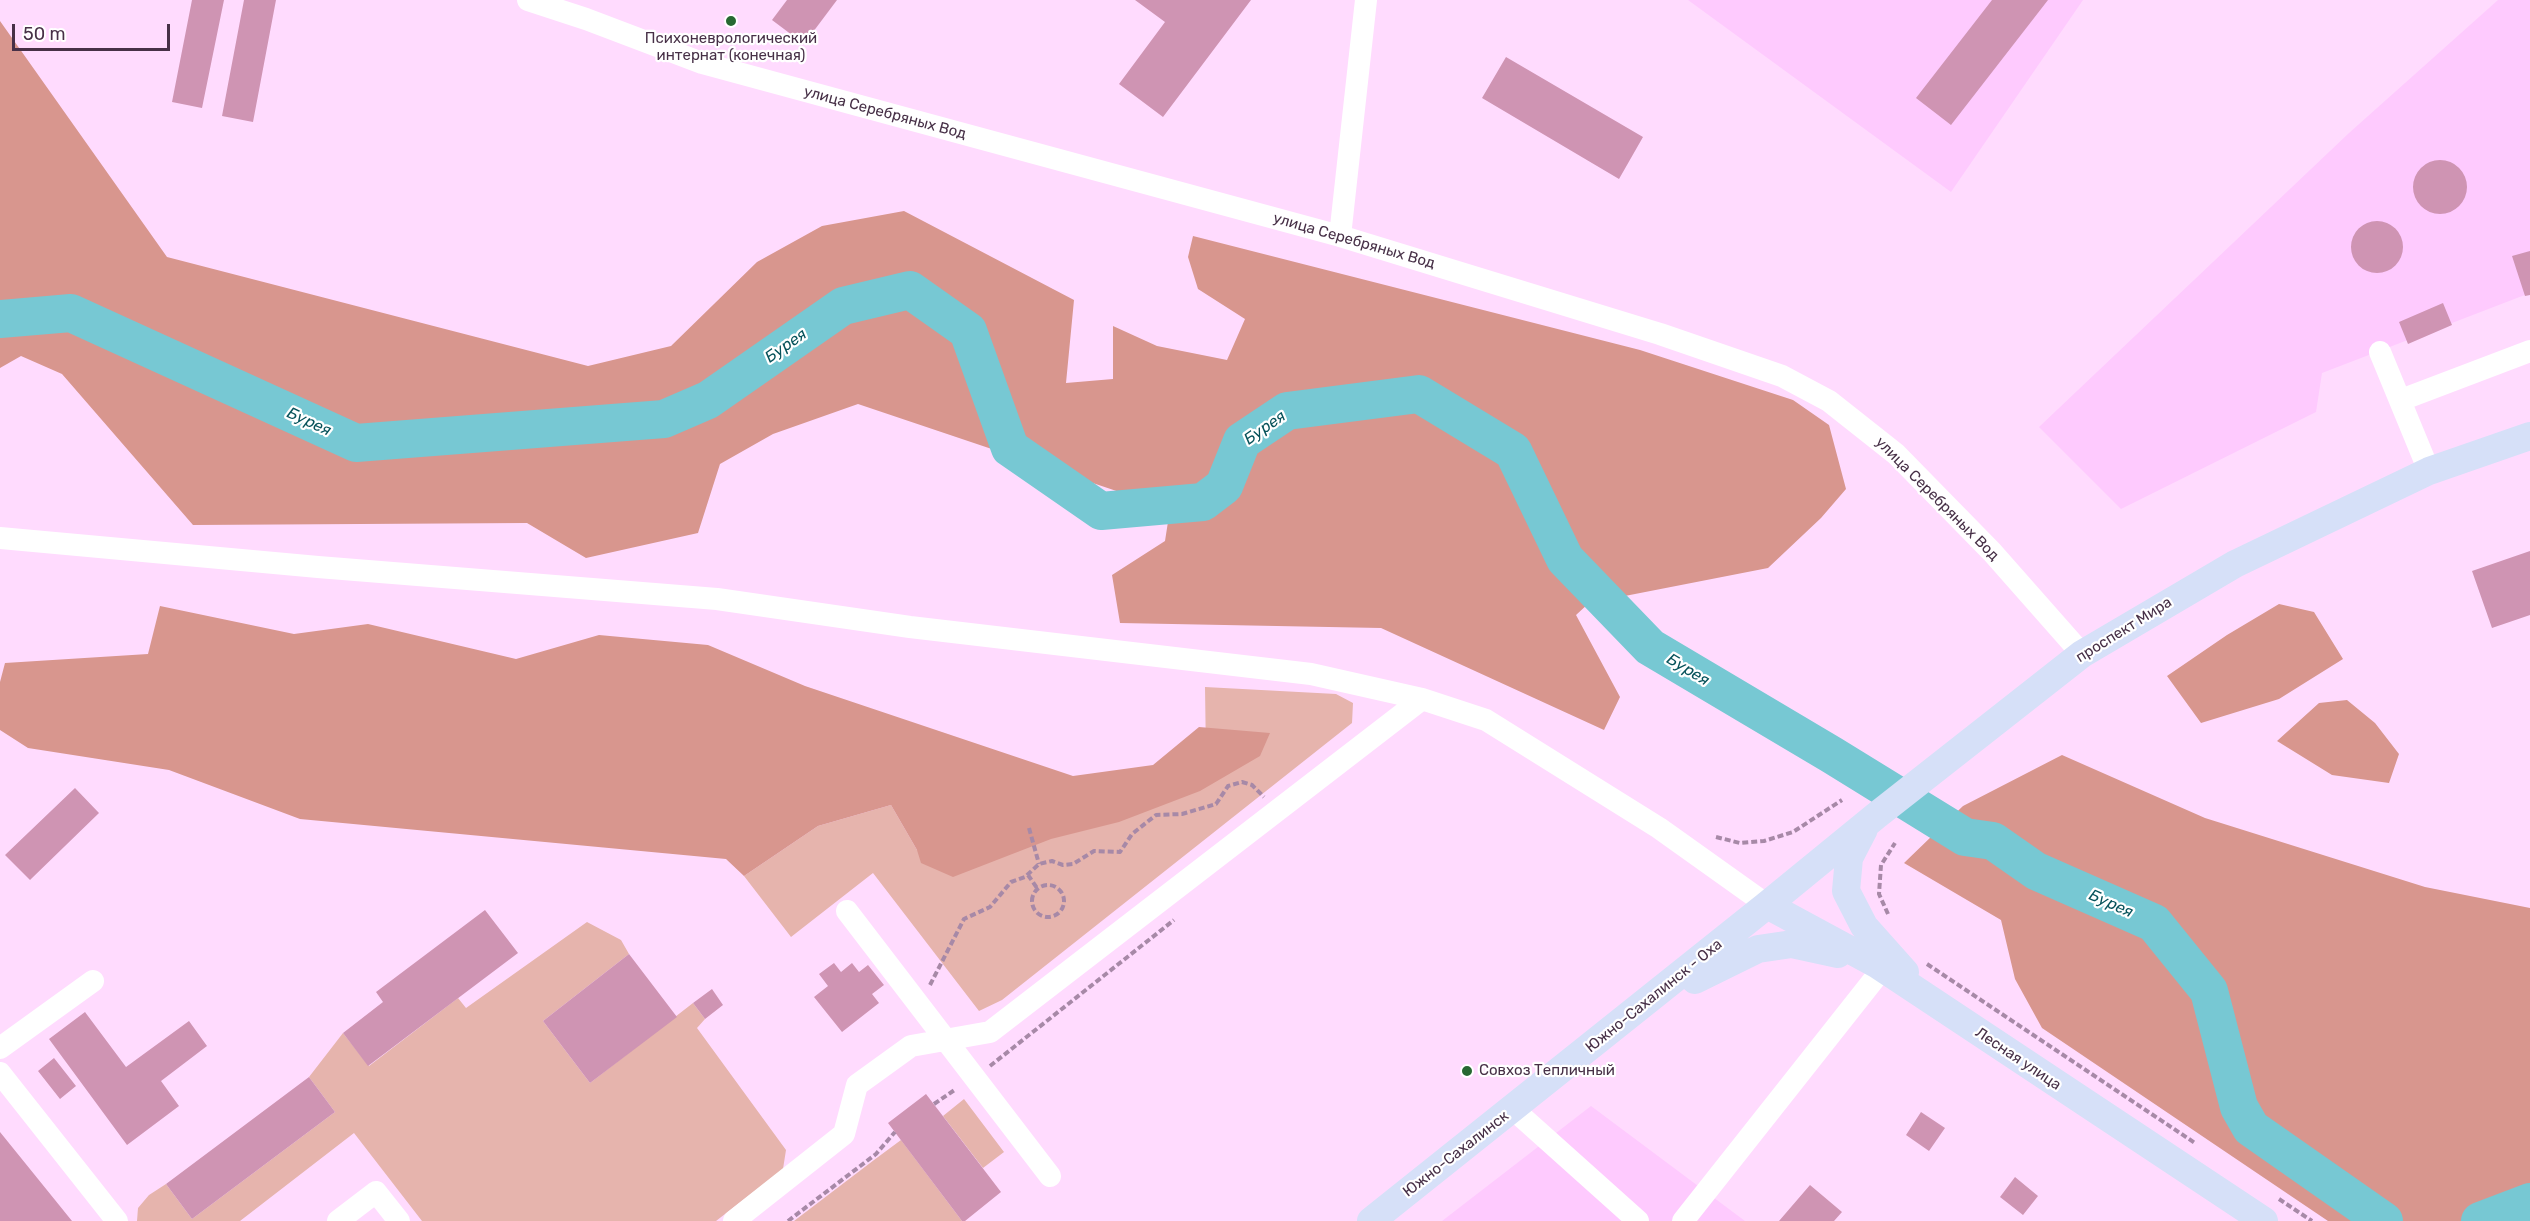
<!DOCTYPE html>
<html>
<head>
<meta charset="utf-8">
<style>
  body { margin:0 }
  #map { position:relative; width:2530px; height:1221px; overflow:hidden; background:#ffdbfe; font-family:Rubik,sans-serif }
  canvas { display:block }
  .scale { position:absolute; left:12px; top:24px; width:158px; height:27px; box-sizing:border-box; border:3px solid #473047; border-top:0; padding-left:8px; font-size:18px; line-height:21px; white-space:nowrap; color:#473047; -webkit-text-stroke:4px #fff; paint-order:stroke }
</style>
</head>
<body>
<div id="map">
<canvas width="2530" height="1221"></canvas>
<div class="scale">50 m</div>
</div>
<script>
const context = document.querySelector('canvas').getContext('2d');
context.lineJoin = 'round';
function paint(path, color) { context.fillStyle = color; context.fill(path, 'evenodd'); }
const toPath = rows => new Path2D(rows.map(r => 'M' + r).join(''));
function stroke(path, color, width, dash) { context.strokeStyle = color; context.lineWidth = width; context.lineCap = dash ? 'butt' : 'round'; context.setLineDash(dash || []); context.stroke(path); }
function label(font, color, halo, rows, align = 'center') {
  context.font = font + ' Rubik,sans-serif'; context.lineWidth = 4.5; context.setLineDash([]); context.textBaseline = 'middle'; context.strokeStyle = halo; context.fillStyle = color; for (const [text, x, y, turn = 0] of rows) {
    context.save(); context.translate(x, y); context.rotate((+turn || 0) * Math.PI / 180); context.textAlign = isNaN(turn) ? turn : align; if (halo) context.strokeText(text, 0, 0); context.fillText(text, 0, 0); context.restore();
  }
}
const built = toPath([
  [1688,0,2083,0,1951,192],
  [2498,0,2530,0,2530,293,2322,373,2316,412,2121,509,2039,427,2349,133],
  [1591,1106,1745,1221,1442,1221]
]);
const green = toPath([
  [1205,687,1336,694,1353,703,1352,723,1002,1000,979,1011,873,873,791,937,744,876,818,826,891,805,917,850,1206,757],
  [587,922,621,940,629,954,543,1021,590,1083,693,1003,705,1019,697,1028,786,1150,783,1169,716,1221,422,1221,354,1133,240,1221,137,1221,138,1208,149,1195,166,1184,192,1219,335,1112,309,1077,343,1033,369,1066,458,998,466,1008],
  [964,1099,1004,1152,983,1168,943,1116],
  [901,1140,962,1221,794,1221,874,1160]
]);
const forest = toPath([
  [0,21,167,257,588,366,671,346,757,262,822,226,904,211,1074,300,1066,383,1113,379,1113,326,1157,346,1227,360,1245,319,1198,289,1188,257,1193,236,1640,350,1793,400,1829,425,1846,489,1821,518,1768,568,1589,603,1576,615,1620,697,1604,730,1381,628,1120,623,1112,575,1165,541,1170,509,858,404,773,434,720,464,698,533,586,558,527,523,193,525,62,374,21,356,0,368],
  [2279,604,2314,612,2343,659,2279,699,2201,723,2167,676,2227,635],
  [160,606,294,634,368,624,516,659,599,635,708,645,805,686,1073,776,1153,765,1199,727,1270,733,1260,756,1200,791,1119,822,1051,839,953,877,921,863,917,850,891,805,818,826,744,876,726,859,300,819,169,770,28,748,0,730,0,682,5,663,148,654],
  [2347,700,2375,723,2399,754,2389,783,2332,775,2277,741,2319,703],
  [2062,755,2205,818,2425,887,2530,908,2530,1221,2328,1221,2042,1028,2015,979,2001,920,1904,863,1963,806]
]);
const river = toPath([
  [0,319,71,313,356,443,664,419,708,400,843,306,910,290,968,331,1010,448,1101,511,1203,502,1224,486,1242,441,1287,411,1419,394,1513,451,1565,559,1650,647,1832,755,1965,837,1993,841,2036,871,2154,923,2209,991,2239,1107,2251,1128,2384,1221],
  [2480,1221,2530,1202]
]);
const building = toPath([
  [192,0,224,0,202,108,172,102],
  [244,0,276,0,253,122,222,116],
  [787,0,837,0,804,44,772,20],
  [1135,0,1251,0,1163,117,1119,84,1165,22],
  [1992,0,2048,0,1951,125,1916,98],
  [1506,57,1643,137,1619,179,1482,98],
  '2413 187a27 27 0 1 1 54 0a27 27 0 1 1-54 0Z',
  '2351 247a26 26 0 1 1 52 0a26 26 0 1 1-52 0Z',
  [2530,251,2530,295,2525,296,2512,256],
  [2443,303,2452,325,2408,344,2399,322],
  [2530,551,2530,615,2492,628,2472,571],
  [75,788,99,813,30,880,5,855],
  [485,910,518,953,368,1066,343,1033,383,1002,376,992],
  [629,954,677,1017,590,1083,543,1021],
  [834,963,841,972,852,963,859,972,868,965,884,985,872,994,879,1003,842,1032,814,997,828,986,819,974],
  [712,989,723,1005,705,1019,693,1003],
  [85,1012,126,1067,189,1021,207,1046,161,1081,179,1106,127,1145,49,1039],
  [54,1058,76,1086,60,1099,38,1071],
  [309,1077,335,1112,192,1219,166,1184],
  [926,1094,1001,1192,965,1221,962,1221,888,1123],
  [1921,1112,1945,1128,1929,1151,1906,1135],
  [0,1132,72,1221,0,1221],
  [2015,1177,2038,1196,2023,1215,2000,1197],
  [1810,1185,1842,1212,1834,1221,1779,1221]
]);
const path = toPath([
  [1029,828,1039,864],
  [1716,837,1740,843,1764,841,1793,832,1842,800],
  [1028,875,1037,888],
  '1032 901a16 16 0 1 1 32 0a16 16 0 1 1-32 0Z',
  [1888,914,1879,894,1881,865,1895,843],
  [1927,964,2195,1143],
  [930,985,964,919,990,907,1011,882,1025,877,1039,864,1052,861,1063,865,1073,864,1094,851,1120,852,1132,834,1156,815,1182,814,1216,804,1228,786,1242,782,1252,785,1264,797],
  [990,1066,1174,920],
  [934,1104,956,1089],
  [2279,1199,2312,1221],
  [788,1221,876,1154,895,1132]
]);
const minor = toPath([
  [528,0,586,19,702,63,1340,236,1660,334,1782,376,1829,401,1896,454,1992,552,2082,654],
  [1340,236,1366,0],
  [2380,352,2429,471],
  [2401,400,2530,351],
  [0,538,318,567,717,599,910,627,1311,674,1422,699,1486,720,1659,828,1767,905],
  [847,911,1050,1176],
  [0,1048,93,981],
  [0,1073,117,1221],
  [1513,1109,1638,1221],
  [338,1221,376,1192,399,1221],
  [734,1221,844,1134,857,1085,911,1046,990,1032,1422,699],
  [1683,1221,1883,968]
]);
const major = toPath([
  [1864,829,1849,858,1846,891,1864,926,1905,972],
  [1767,905,1878,965,2264,1221],
  [1695,980,1758,949,1792,944,1838,954],
  [1371,1221,1767,905,1877,815,2082,654,2235,564,2429,471,2530,436]
]);
const markers = [
  [731,21,6,"#276832"],
  [1467,1071,6,"#276832"]
];
const poiNames = [
  ["Психоневрологический",731,39],
  ["интернат (конечная)",731,56],
  ["Совхоз Тепличный",1479,1071,"left"]
];
const streetNames = [
  ["улица Серебряных Вод",885,113,15],
  ["улица Серебряных Вод",1354,241,16],
  ["улица Серебряных Вод",1937,499,45],
  ["проспект Мира",2124,630,-32],
  ["Южно-Сахалинск - Оха",1654,996,-39],
  ["Лесная улица",2018,1059,34],
  ["Южно-Сахалинск",1456,1154,-38]
];
const waterNames = [
  ["Бурея",786,346,-35],
  ["Бурея",309,422,25],
  ["Бурея",1265,428,-35],
  ["Бурея",1688,670,31],
  ["Бурея",2111,904,24]
];
paint(built, '#fecafe');
paint(green, '#e6b4ad');
paint(forest, '#d8968e');
stroke(river, '#77c8d3', 38);
paint(building, '#cf94b3');
stroke(path, '#a789a7', 4, [6, 3]);
stroke(minor, '#fff', 22);
stroke(major, '#d6e0f8', 28);
for (const [x, y, r, color] of markers) { const dot = new Path2D(); dot.arc(x, y, r, 0, 2 * Math.PI); context.fillStyle = color; context.fill(dot); stroke(dot, '#fff', 2); }
label('15px', '#473047', '#fff', poiNames);
label('15px', '#473047', '#fff', streetNames);
label('italic 16px', '#06525a', '#fff', waterNames);
</script>
</body>
</html>
